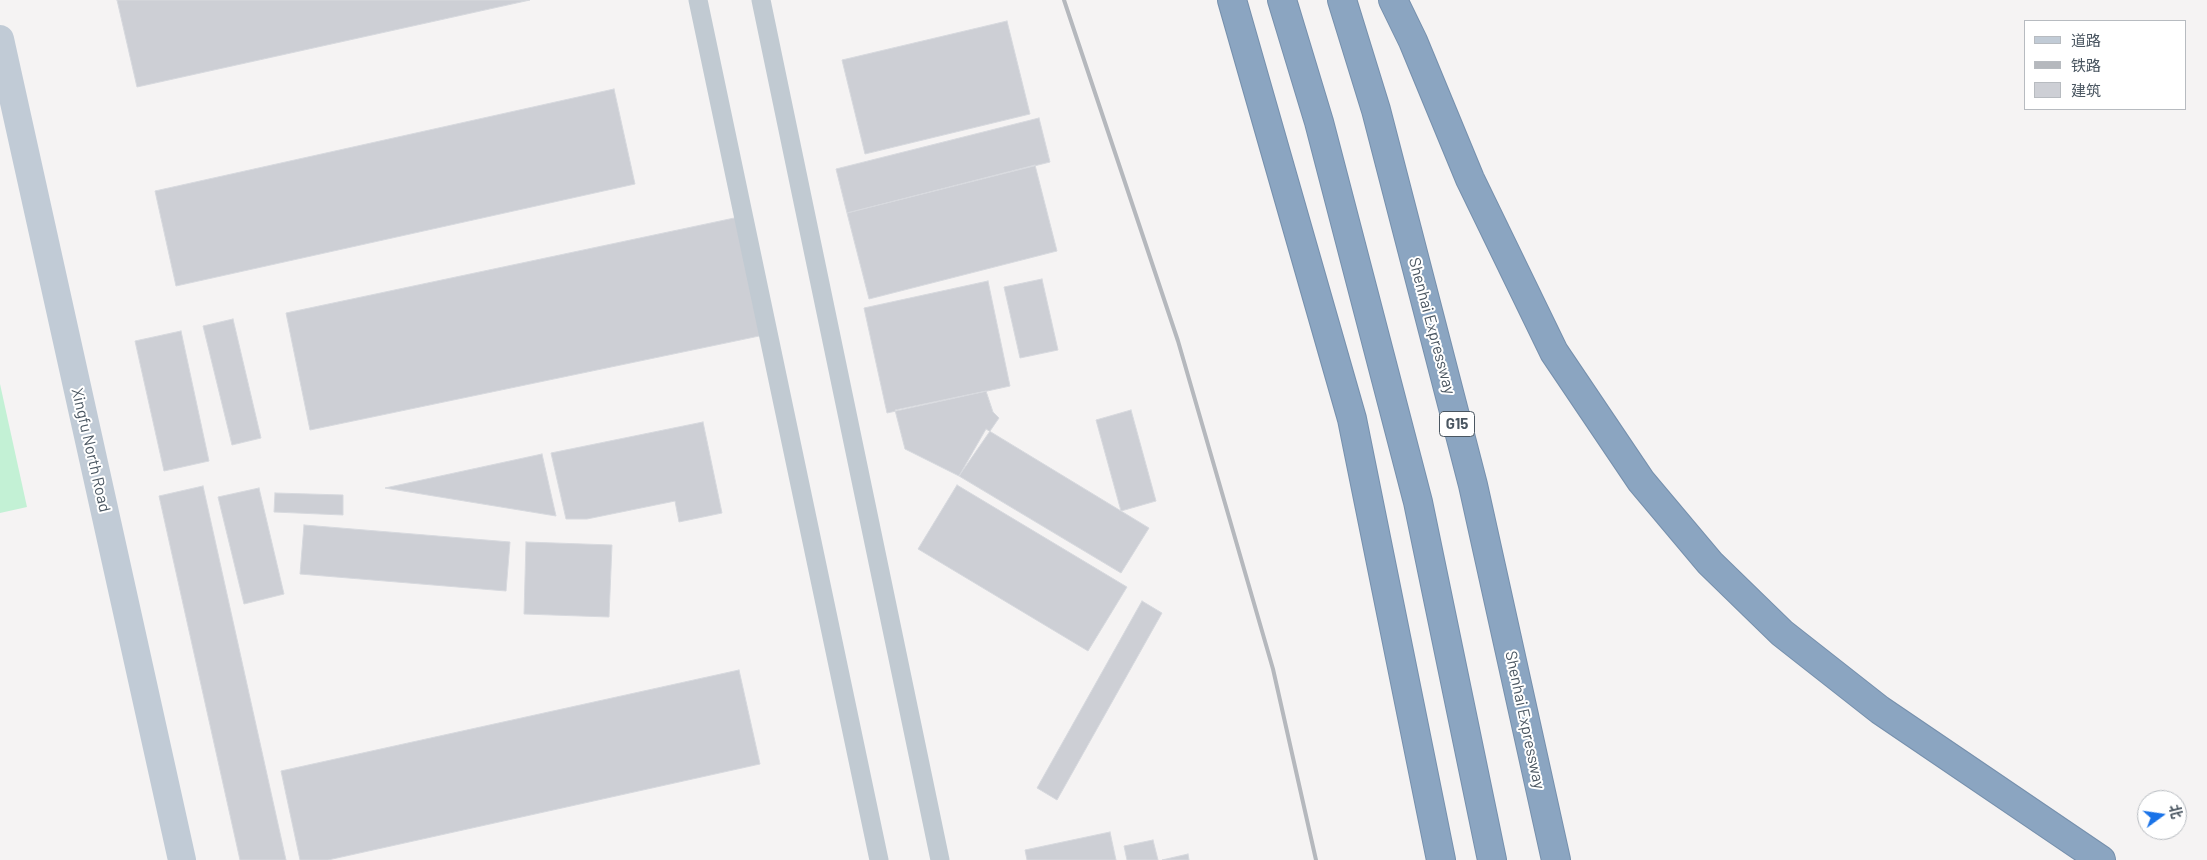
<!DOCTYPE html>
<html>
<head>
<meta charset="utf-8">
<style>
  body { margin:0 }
  #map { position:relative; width:2207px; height:860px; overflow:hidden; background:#f5f3f3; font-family:Barlow,"Noto Sans SC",sans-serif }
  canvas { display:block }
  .legend { position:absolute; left:2024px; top:20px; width:162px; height:90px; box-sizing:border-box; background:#fff; border:1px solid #b7bbc0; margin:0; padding:6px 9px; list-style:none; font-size:15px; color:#4a5661 }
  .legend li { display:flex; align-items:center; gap:10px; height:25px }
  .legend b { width:25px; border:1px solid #b7bbc0 }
  .north { position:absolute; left:2137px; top:790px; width:50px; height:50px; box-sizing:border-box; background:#fff; border:1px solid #b7bbc0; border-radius:50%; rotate:76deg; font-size:14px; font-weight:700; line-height:20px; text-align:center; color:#4a5661 }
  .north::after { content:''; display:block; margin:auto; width:18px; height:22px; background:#1a73e8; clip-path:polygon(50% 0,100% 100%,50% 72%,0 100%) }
</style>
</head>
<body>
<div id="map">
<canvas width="2207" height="860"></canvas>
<ul class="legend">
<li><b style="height:6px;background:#c1cbd6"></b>道路</li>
<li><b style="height:6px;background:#b5b8bd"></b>铁路</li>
<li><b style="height:14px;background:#cdcfd5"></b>建筑</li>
</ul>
<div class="north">北</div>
</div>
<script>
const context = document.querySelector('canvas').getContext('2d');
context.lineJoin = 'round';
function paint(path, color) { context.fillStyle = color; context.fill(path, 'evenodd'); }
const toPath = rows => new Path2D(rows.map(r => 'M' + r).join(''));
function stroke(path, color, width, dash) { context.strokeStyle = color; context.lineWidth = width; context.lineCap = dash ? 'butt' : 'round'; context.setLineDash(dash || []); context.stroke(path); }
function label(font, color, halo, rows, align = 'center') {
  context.font = font + ' Barlow,sans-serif'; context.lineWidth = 4; context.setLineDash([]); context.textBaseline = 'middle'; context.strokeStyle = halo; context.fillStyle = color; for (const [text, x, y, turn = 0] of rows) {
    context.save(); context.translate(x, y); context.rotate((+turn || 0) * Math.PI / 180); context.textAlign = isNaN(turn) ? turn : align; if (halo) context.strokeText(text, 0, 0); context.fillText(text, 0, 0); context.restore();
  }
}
const green = toPath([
  [0,384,27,507,0,513]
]);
const building = toPath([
  [117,0,530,0,137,87,117,0],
  [1007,21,1030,114,865,154,842,60,1007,21],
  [614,89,635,184,176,286,155,191,614,89],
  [1039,118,1050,162,847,213,836,169,1039,118],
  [1035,165,1057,251,869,299,847,213,1035,165],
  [739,217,764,335,310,430,286,313,739,217],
  [1042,279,1058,350,1020,358,1004,287,1042,279],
  [988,281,1010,386,887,413,864,308,988,281],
  [233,319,261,438,232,445,203,326,233,319],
  [181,331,209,461,164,471,135,341,181,331],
  [986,391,993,412,999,418,959,476,905,449,895,410,986,391],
  [1131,410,1156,501,1121,511,1096,420,1131,410],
  [703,422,722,513,679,522,675,501,587,519,566,519,551,453,703,422],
  [986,429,1149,528,1121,573,959,476,986,429],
  [542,454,556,516,385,488,542,454],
  [957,485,1127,587,1088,651,918,549,957,485],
  [203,486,286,860,240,860,159,496,203,486],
  [259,488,284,594,244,604,218,497,259,488],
  [275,493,343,495,343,515,274,512,275,493],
  [304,525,510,542,506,591,300,574,304,525],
  [526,542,612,545,609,617,524,614,526,542],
  [1142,601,1162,613,1057,800,1037,788,1142,601],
  [739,670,760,764,328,860,300,860,281,771,739,670],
  [1110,832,1116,860,1027,860,1025,850,1110,832],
  [1153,840,1158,860,1127,860,1124,846,1153,840],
  [1188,854,1189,860,1162,860,1188,854]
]);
const service = toPath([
  [698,0,879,860],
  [761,0,940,860]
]);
const secondary = toPath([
  [0,39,182,860]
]);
const motorway = toPath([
  [1232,0,1352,419,1441,860],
  [1282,0,1319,122,1418,502,1492,860],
  [1342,0,1376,110,1473,485,1556,860],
  [1393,0,1413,41,1470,179,1554,352,1641,481,1710,563,1782,633,1880,710,2101,860]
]);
const rail = toPath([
  [1064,0,1178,341,1273,669,1316,860]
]);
const shields = [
  [1457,424,35]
];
const shieldNames = [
  ["G15",1457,424]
];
const streetNames = [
  ["Shenhai Expressway",1432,326,75],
  ["Xingfu North Road",91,450,77],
  ["Shenhai Expressway",1525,720,78]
];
paint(green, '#c3f1d5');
paint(building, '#cdcfd5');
stroke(building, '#d7d9de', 1);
stroke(motorway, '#7690ad', 30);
stroke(service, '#c1cad2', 19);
stroke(secondary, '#c1cbd6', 28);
stroke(motorway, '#8ba5c1', 28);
stroke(rail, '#b5b8bd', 4);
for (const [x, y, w] of shields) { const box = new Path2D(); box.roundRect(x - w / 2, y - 12.5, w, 25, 4); context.fillStyle = '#fff'; context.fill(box); stroke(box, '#4a5661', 1); }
label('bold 15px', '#4a5661', null, shieldNames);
label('16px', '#4a5661', '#fff', streetNames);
</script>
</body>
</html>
